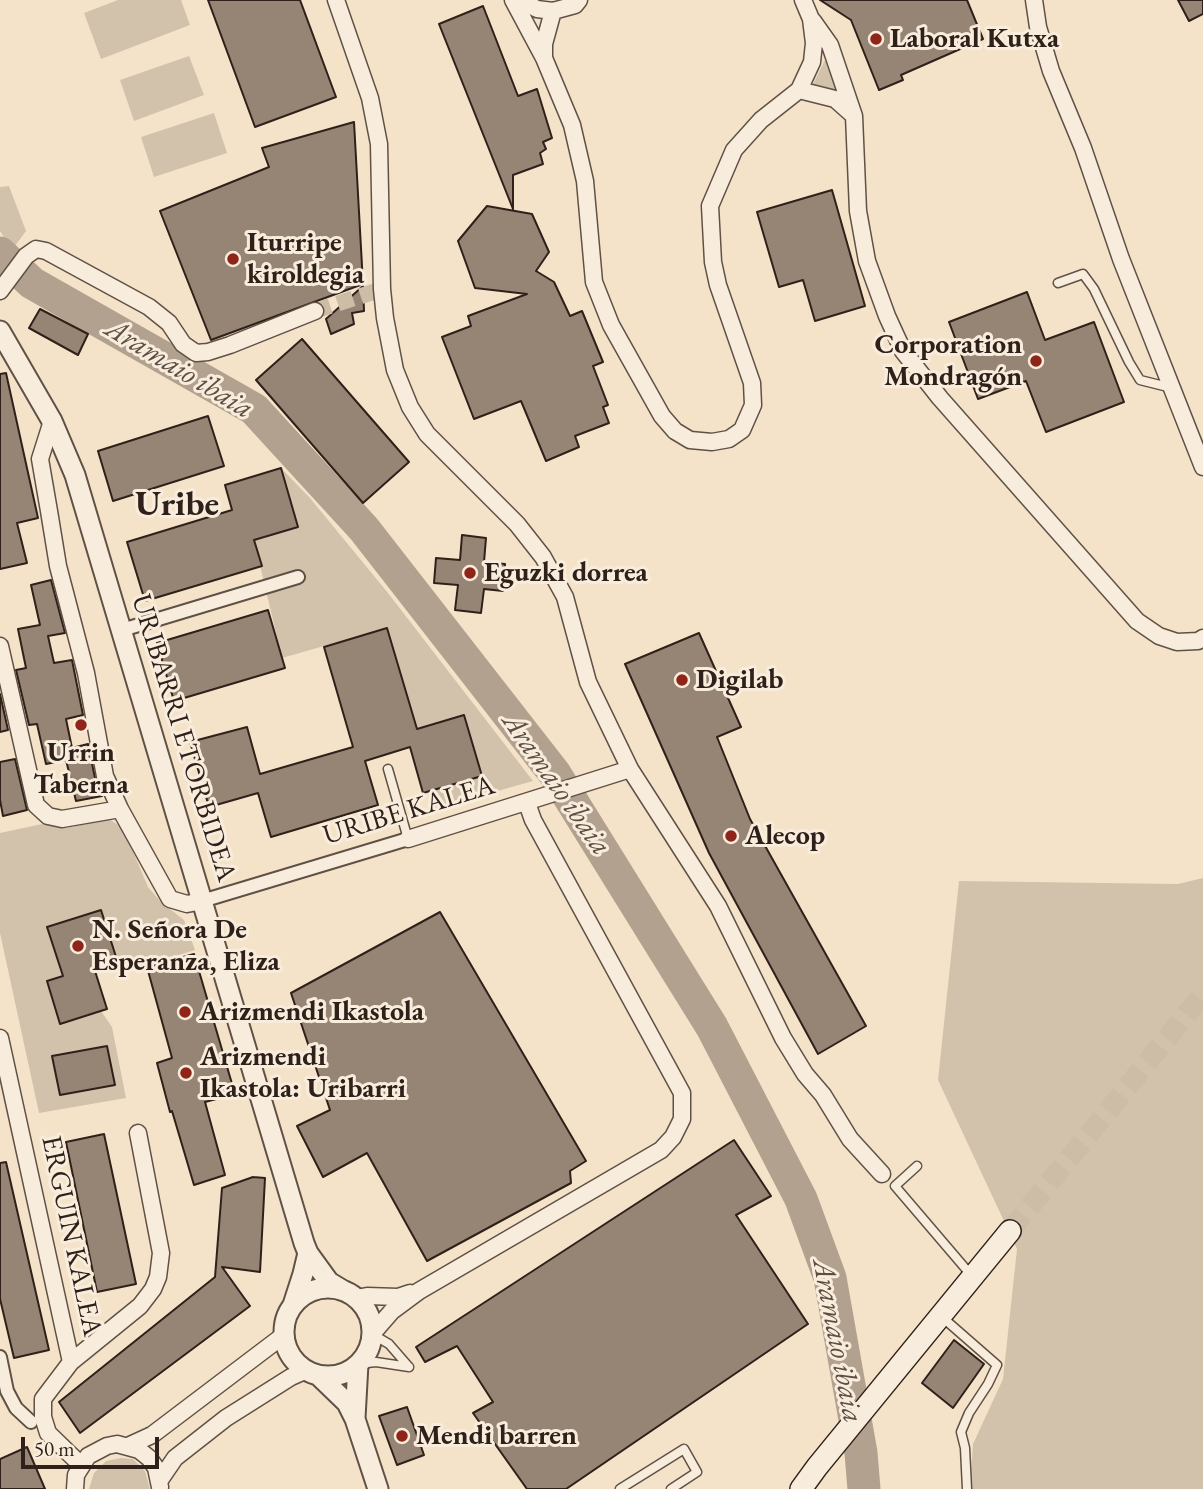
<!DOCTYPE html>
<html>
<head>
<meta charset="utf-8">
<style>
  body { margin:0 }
  #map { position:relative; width:1203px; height:1489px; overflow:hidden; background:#f5e3c9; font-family:"EB Garamond",serif }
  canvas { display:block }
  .scale { position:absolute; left:21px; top:1437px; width:138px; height:32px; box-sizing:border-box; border:4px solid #2f201a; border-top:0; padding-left:9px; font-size:21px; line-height:24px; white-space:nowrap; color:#2f201a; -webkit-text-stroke:5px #f8eddc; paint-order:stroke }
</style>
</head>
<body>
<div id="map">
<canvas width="1203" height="1489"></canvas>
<div class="scale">50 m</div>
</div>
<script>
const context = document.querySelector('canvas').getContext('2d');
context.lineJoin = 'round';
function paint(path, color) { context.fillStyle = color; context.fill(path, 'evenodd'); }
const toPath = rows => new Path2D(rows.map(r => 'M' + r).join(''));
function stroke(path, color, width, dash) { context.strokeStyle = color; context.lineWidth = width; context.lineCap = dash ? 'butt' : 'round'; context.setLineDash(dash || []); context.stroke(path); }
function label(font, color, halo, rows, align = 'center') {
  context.font = font + ' "EB Garamond",serif'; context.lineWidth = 6; context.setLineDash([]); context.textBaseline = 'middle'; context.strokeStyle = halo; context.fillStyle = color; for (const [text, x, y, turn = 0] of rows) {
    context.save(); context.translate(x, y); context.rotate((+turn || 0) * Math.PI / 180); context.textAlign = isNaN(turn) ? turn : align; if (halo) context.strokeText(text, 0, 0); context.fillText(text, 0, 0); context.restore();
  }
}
const green = toPath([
  [118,0,181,0,190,25,101,59,84,13],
  [189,56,204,95,134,121,120,80],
  [825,60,836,90,813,84],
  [214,113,227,153,154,177,141,137],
  [9,186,26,231,12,250,0,231,0,187],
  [281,468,310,498,388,593,533,781,434,809,430,791,482,776,464,716,417,729,387,628,282,658,254,540,298,526],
  [109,819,123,828,148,887,161,902,184,920,195,950,133,969,130,961,118,963,101,910,48,927,63,976,47,981,60,1024,101,1011,112,1027,126,1098,39,1113,0,933,0,833,42,824,67,828],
  [1203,878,1203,1489,970,1489,973,1444,1003,1379,1017,1249,938,1080,959,881,1178,884],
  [121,1458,133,1459,145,1471,150,1489,89,1489,94,1473,106,1461]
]);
const river = toPath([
  [0,253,32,283,254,409,364,529,555,774,712,1027,801,1199,830,1278,861,1453,864,1489]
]);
const building = toPath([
  [208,0,300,0,336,97,255,127,208,0],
  [820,0,967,0,983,39,901,75,903,80,879,90,851,20,820,0],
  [1178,0,1203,0,1203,14,1189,21,1178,0],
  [483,6,518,96,537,89,552,138,543,142,546,149,540,153,543,164,513,175,513,209,439,24,483,6],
  [354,122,363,284,211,340,160,211,269,167,262,148,354,122],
  [832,190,865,306,815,321,803,280,779,287,757,212,832,190],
  [487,206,532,214,549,252,536,271,554,282,570,316,582,311,603,362,593,366,608,405,603,407,609,423,575,436,579,447,546,461,521,401,474,419,442,337,471,326,468,316,527,294,475,288,458,241,487,206],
  [363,286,364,311,352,313,354,324,331,334,326,319,363,286],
  [1027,292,1045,340,1094,322,1124,402,1046,432,1026,381,978,399,949,322,1027,292],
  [40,309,88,334,78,355,29,328,40,309],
  [302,339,409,462,363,503,256,380,302,339],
  [6,373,38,518,17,523,27,563,0,569,0,374,6,373],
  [208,416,224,466,113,501,98,451,208,416],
  [281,468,298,527,254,540,262,566,145,601,127,542,232,510,225,485,281,468],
  [462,535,486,538,484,562,505,564,503,591,484,589,481,613,455,610,458,585,434,583,436,558,460,560,462,535],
  [51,580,65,633,48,636,54,663,72,660,83,715,66,719,72,748,88,744,95,778,102,796,76,801,66,760,46,764,37,724,29,725,16,670,26,668,18,629,40,625,31,585,51,580],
  [268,610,285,668,174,701,157,643,268,610],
  [387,628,417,729,464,715,482,776,423,793,410,747,365,761,378,805,271,837,258,793,209,807,190,742,247,727,260,774,353,747,324,647,387,628],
  [699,633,741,727,717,737,750,819,866,1026,818,1054,709,853,625,664,699,633],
  [0,694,8,730,0,732,0,694],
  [15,759,27,810,3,816,0,800,0,762,15,759],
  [101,910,118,963,95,971,107,1009,60,1024,47,981,63,976,47,927,101,910],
  [440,912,586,1161,570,1171,571,1183,427,1261,367,1153,323,1177,297,1126,330,1110,291,993,440,912],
  [194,954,235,1094,205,1102,225,1175,194,1185,172,1111,170,1112,157,1063,172,1058,147,967,194,954],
  [107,1046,115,1085,60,1095,52,1056,107,1046],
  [104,1134,136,1284,97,1292,66,1142,104,1134],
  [734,1140,771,1196,736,1215,808,1324,566,1489,527,1489,473,1413,493,1402,457,1346,425,1362,416,1347,734,1140],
  [6,1162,49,1350,14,1358,0,1299,0,1163,6,1162],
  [253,1177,265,1178,260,1272,222,1267,250,1306,80,1433,59,1402,215,1277,222,1188,253,1177],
  [954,1340,984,1364,953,1408,922,1383,954,1340],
  [407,1407,424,1455,397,1465,379,1416,407,1407],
  [27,1447,45,1489,0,1489,0,1459,27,1447]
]);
const minorTunnel = toPath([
  [315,311,382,289]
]);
const secondaryTunnel = toPath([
  [1010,1231,1203,994]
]);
const service = toPath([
  [1058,283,1083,274,1094,289,1129,362,1140,380,1172,388],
  [388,769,408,839],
  [917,1166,895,1186,971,1275],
  [942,1317,997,1365,988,1384,969,1413,961,1432,965,1448,967,1489],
  [372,1334,389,1344,409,1367],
  [358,1364,376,1362,409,1367],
  [620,1489,684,1449,697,1472,671,1489]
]);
const pedestrian = toPath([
  [122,630,298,577],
  [202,901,408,839],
  [0,1357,7,1391,16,1408,31,1422]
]);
const minor = toPath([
  [336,0,370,98,379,144,382,289,385,318,395,370,410,407,427,434,517,524,543,557,565,597,588,682,630,769,718,906,783,1038,805,1074,823,1095,850,1139,882,1174],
  [513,0,544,58,572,125,585,181,594,282,611,325,662,416,675,431,690,440,712,442,729,439,742,430,753,405,752,383,718,285,713,262,710,206,734,150,761,120,799,90,812,62,814,43,811,19,803,0],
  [520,0,537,9,553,11,575,5,579,0],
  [1034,0,1038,27,1051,71,1083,148,1121,259,1203,467],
  [813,21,830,45,854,116,858,211,867,261,887,316,903,351,940,398,1137,621,1159,636,1177,642,1198,641,1203,638],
  [544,58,544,44,553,11],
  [799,90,835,99,853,115],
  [0,291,26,256,36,249,46,251,149,307,169,323,183,344,196,353,208,352,230,345,315,311],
  [52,421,40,459,49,511,58,566,86,673,105,776,120,809],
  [0,646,36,805,48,816,62,819,120,809,170,899,187,904,202,901],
  [408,839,630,769],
  [0,1038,71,1362,43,1399,43,1417,48,1433,81,1465],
  [356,1298,367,1296,398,1297,410,1293],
  [372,1334,392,1311,419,1291,661,1150,673,1137,682,1119,682,1093,533,820,527,803],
  [71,1362,140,1306,153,1289,158,1277,161,1253,138,1133],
  [128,1446,152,1435,284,1335],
  [160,1480,175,1458,226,1418,291,1377,307,1370],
  [75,1489,76,1475,88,1456,107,1446,117,1444,139,1450,149,1458,156,1468,160,1487]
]);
const tertiary = toPath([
  [0,331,52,421,75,475,304,1243,308,1253,329,1282,344,1291],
  '284 1332a44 44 0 1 1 88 0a44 44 0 1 1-88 0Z',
  [293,1305,303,1274,308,1253],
  [318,1375,347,1403,355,1419,378,1489],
  [355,1418,358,1364]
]);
const secondary = toPath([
  [801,1489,817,1467,1010,1231]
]);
const markers = [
  [876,39,7,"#8f2418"],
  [233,259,7,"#8f2418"],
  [1036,361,7,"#8f2418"],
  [470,573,7,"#8f2418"],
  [682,680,7,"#8f2418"],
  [81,725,7,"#8f2418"],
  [731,836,7,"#8f2418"],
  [78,946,7,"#8f2418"],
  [185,1012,7,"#8f2418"],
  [186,1073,7,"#8f2418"],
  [402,1436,7,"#8f2418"]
];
const poiNames = [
  ["Laboral Kutxa",890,39],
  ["Iturripe",247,243],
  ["kiroldegia",247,275],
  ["Corporation",1022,345,"right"],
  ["Mondragón",1022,377,"right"],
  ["Eguzki dorrea",484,573],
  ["Digilab",696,680],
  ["Urrin",81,753,"center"],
  ["Taberna",81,785,"center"],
  ["Alecop",745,836],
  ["N. Señora De",92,930],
  ["Esperanza, Eliza",92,962],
  ["Arizmendi Ikastola",199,1012],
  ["Arizmendi",200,1057],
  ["Ikastola: Uribarri",200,1089],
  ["Mendi barren",416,1436]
];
const streetNames = [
  ["URIBARRI ETORBIDEA",183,738,73],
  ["URIBE KALEA",409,811,-17],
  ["ERGUIN KALEA",71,1236,78]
];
const waterNames = [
  ["Aramaio ibaia",179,369,31],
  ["Aramaio ibaia",556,784,55],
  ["Aramaio ibaia",837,1341,79]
];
const districtNames = [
  ["Uribe",177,505]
];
paint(green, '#d3c2ab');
stroke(river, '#b2a18e', 33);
paint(building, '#968575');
stroke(building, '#2f201a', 2);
stroke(minorTunnel, '#cdbca6', 16, [16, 8]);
stroke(secondaryTunnel, '#cdbca6', 21, [21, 10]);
stroke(service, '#605146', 11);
stroke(pedestrian, '#605146', 16);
stroke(minor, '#605146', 19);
stroke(tertiary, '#605146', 23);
stroke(secondary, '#2f201a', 24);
stroke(service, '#f8eddc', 8);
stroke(pedestrian, '#f8eddc', 12);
stroke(minor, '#f8eddc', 16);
stroke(tertiary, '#f8eddc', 19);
stroke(secondary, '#f8eddc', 21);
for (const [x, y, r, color] of markers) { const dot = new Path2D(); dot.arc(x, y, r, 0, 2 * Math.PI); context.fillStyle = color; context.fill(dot); stroke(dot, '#f8eddc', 2.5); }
label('bold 28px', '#2f201a', '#f8eddc', poiNames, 'left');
label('28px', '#2f201a', '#f8eddc', streetNames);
label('italic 30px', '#5d4d43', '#f8eddc', waterNames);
label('bold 35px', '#2f201a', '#f8eddc', districtNames);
</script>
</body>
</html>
